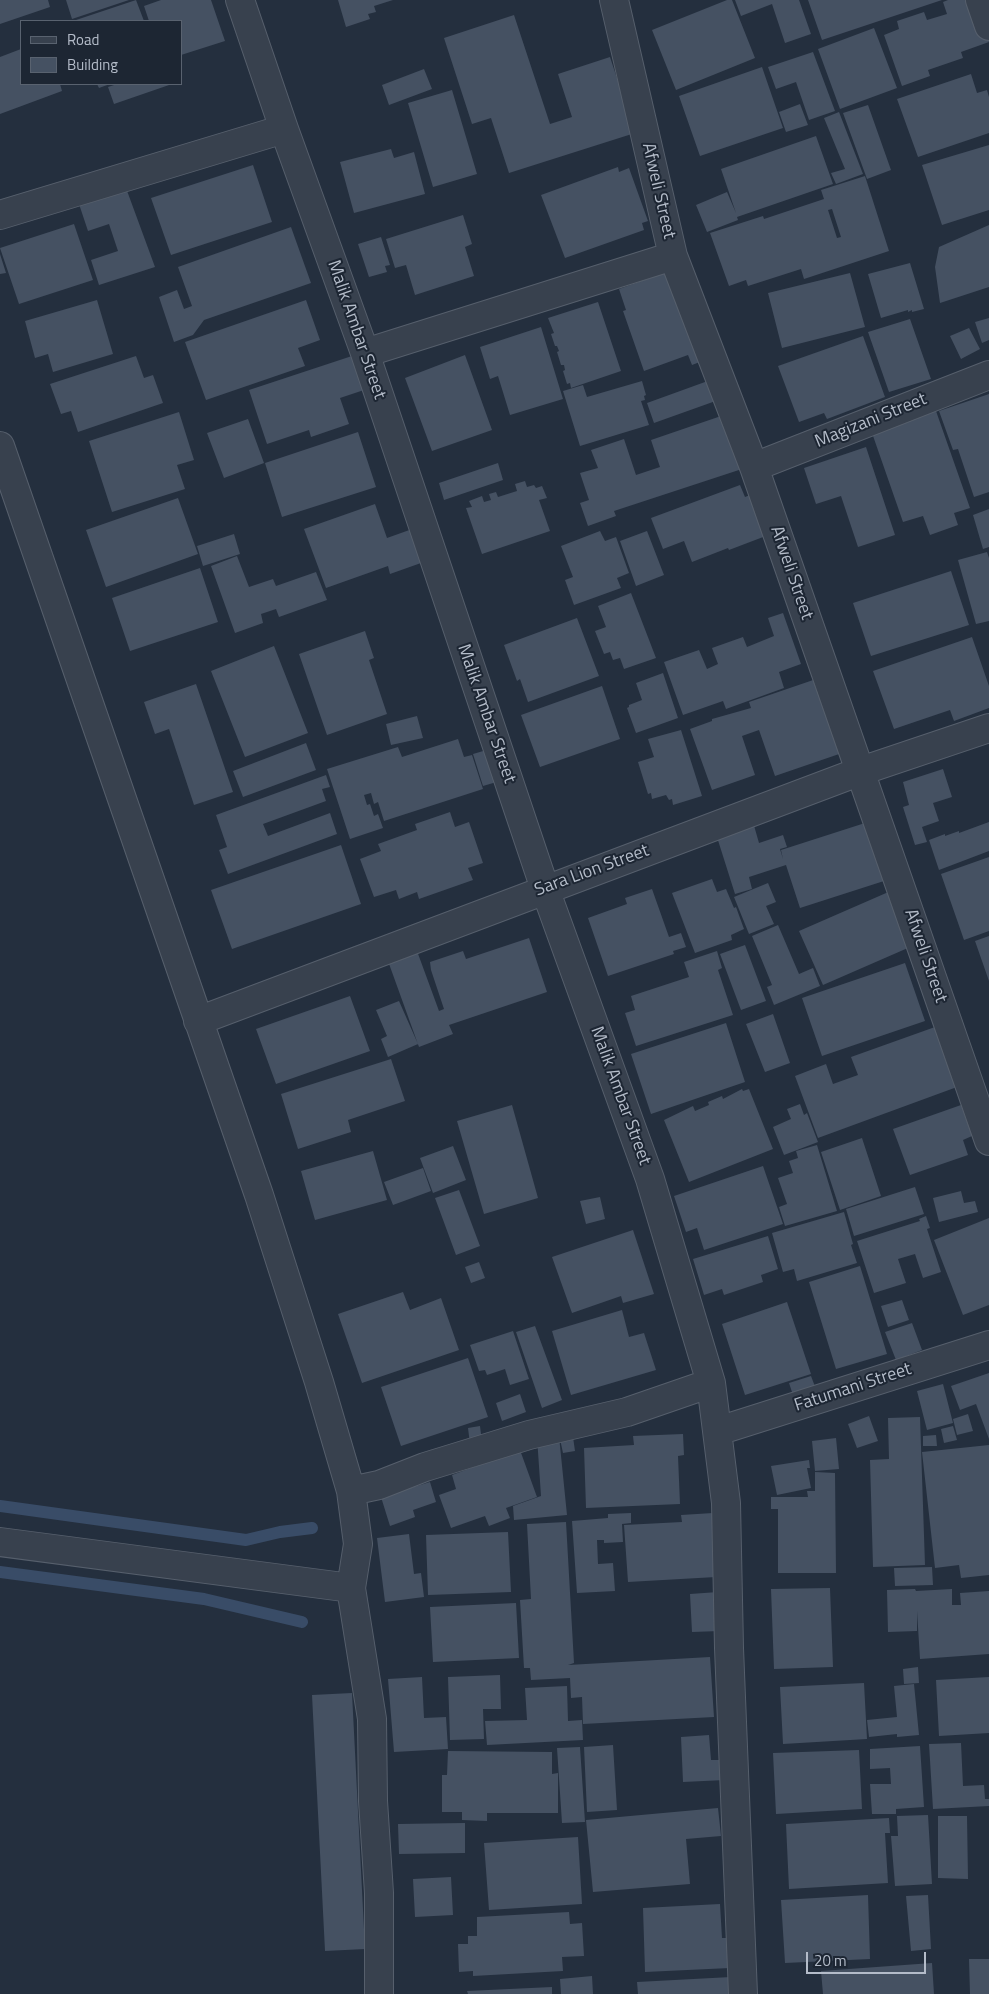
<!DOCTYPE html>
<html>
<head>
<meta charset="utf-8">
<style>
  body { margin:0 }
  #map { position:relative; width:989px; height:1994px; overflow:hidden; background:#242f3e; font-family:"Titillium Web",sans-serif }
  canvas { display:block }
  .legend { position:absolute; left:20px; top:20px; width:162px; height:65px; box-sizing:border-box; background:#1d2633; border:1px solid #59626f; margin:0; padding:6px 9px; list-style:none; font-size:15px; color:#b4bcc9 }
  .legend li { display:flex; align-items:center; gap:10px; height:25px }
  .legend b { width:25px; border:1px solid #59626f }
  .scale { position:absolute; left:806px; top:1952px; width:120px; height:22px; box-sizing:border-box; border:2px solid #b4bcc9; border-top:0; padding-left:6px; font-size:15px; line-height:18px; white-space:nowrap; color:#b4bcc9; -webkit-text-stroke:4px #1d2633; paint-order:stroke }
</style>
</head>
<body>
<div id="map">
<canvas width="989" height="1994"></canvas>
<ul class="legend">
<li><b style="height:6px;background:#38414e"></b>Road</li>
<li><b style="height:14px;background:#455162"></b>Building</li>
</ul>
<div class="scale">20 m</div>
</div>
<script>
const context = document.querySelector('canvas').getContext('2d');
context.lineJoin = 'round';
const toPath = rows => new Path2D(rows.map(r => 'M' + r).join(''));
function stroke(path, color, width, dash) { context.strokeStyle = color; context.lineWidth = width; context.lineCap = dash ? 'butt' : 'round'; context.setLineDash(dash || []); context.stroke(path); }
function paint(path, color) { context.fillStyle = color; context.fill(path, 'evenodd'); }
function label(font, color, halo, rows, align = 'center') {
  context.font = font + ' "Titillium Web",sans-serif'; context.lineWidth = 4; context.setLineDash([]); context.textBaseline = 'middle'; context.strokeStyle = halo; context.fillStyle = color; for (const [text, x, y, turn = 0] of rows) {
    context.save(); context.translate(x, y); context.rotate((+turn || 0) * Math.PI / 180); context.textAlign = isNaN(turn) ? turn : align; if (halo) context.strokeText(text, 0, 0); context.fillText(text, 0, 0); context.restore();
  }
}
const stream = toPath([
  [0,1506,246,1540,280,1532,312,1528],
  [0,1572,204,1599,302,1622]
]);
const building = toPath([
  [0,0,48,0,50,7,0,24],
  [66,0,129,0,72,19],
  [136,0,144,21,73,21],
  [161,0,211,0,225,41,181,55,181,21,149,21,144,6],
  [338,0,393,0,374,6,376,12,368,14,370,19,346,27],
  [727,0,732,0,755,58,676,90,652,30],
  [735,0,799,0,811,34,785,43,772,4,741,16],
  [808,0,942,0,822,40],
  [948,0,974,0,989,42,961,52,963,58,928,70,930,76,902,86,884,35,899,29,897,21,924,12,927,20,947,14,943,2],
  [514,15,550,124,572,117,558,74,610,57,635,133,509,173,491,118,472,124,444,38],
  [874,28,897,88,840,109,818,49],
  [21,49,21,84,60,84,62,91,0,114,0,57],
  [813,52,835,111,809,120,796,82,776,89,768,67],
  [762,67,783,128,700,156,679,96],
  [424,69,432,89,389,105,382,85],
  [971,74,977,93,987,90,989,97,989,133,918,157,897,99],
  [97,84,110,84,99,88],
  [117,84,172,84,114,104,108,87],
  [452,90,477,174,433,187,408,103],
  [800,104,808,125,786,132,779,112],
  [868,105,891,170,867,179,843,113],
  [839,112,863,174,836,184,831,173,845,169,824,118],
  [816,136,833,184,737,217,738,220,707,232,696,205,727,192,736,213,721,169],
  [989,145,989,210,942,225,922,165],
  [391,149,394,158,414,152,425,194,354,213,340,162],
  [253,165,272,222,171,255,151,198],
  [618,167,619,172,629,168,648,221,642,223,644,230,565,258,541,195],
  [865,176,889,251,804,279,801,269,748,286,746,280,729,286,710,233,763,216,764,219,824,199,821,190],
  [832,209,841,237,837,238,828,210],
  [126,188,155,267,99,285,91,260,118,251,109,224,88,231,79,204],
  [463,215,472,244,465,247,474,276,415,295,406,265,395,268,386,239],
  [74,224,93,280,19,304,0,248],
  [989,225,989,287,940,303,935,267,939,247],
  [291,227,311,283,204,320,193,335,174,342,159,297,177,290,184,309,192,306,178,267],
  [381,237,390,265,385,266,387,272,369,277,358,244],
  [0,254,6,273,0,274],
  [910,263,924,309,912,312,912,310,908,312,908,310,881,318,868,274],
  [673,270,705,360,692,365,688,355,644,371,623,311,626,310,619,289],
  [850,273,865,327,782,348,768,293],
  [97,300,113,354,53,372,48,354,35,358,25,321],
  [306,300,320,340,298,348,305,366,206,400,185,342],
  [598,302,621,371,571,388,570,383,567,384,563,371,565,370,564,365,561,365,557,352,559,351,557,346,555,346,551,334,554,333,548,318],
  [989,318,989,340,982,343,975,322],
  [910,319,931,379,889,392,868,332],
  [541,327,563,399,510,415,498,376,490,379,480,347],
  [969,328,980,349,961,359,950,336],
  [863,336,885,397,827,419,824,413,799,422,778,366],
  [355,355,367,389,340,398,349,424,311,437,309,430,267,444,249,390],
  [465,355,492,430,432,451,405,378],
  [136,356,144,378,153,375,163,403,78,432,71,411,61,414,50,384],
  [716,378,724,398,654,423,647,403],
  [642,381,646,395,644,396,645,400,641,401,649,425,580,446,563,391,583,385,587,397],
  [989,394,989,492,974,497,958,449,953,450,939,411],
  [936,411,970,508,954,513,958,525,930,535,923,516,903,522,872,433],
  [179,412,194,460,177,465,185,489,112,512,89,441],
  [724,415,742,469,614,511,616,516,588,526,580,503,589,500,580,473,598,468,591,450,624,439,636,475,660,467,651,440],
  [248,419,264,463,224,478,207,433],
  [358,432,376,487,282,517,265,463],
  [866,447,895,535,858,547,841,496,816,504,804,468],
  [498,463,503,480,444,500,439,483],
  [525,481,527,487,534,485,536,488,542,486,547,498,539,500,550,531,482,554,466,508,472,507,469,501,482,496,484,502,491,500,489,494,496,492,498,497,517,491,515,484],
  [740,485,745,497,755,493,771,534,729,550,728,548,692,562,684,541,663,549,651,518],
  [178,498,198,554,106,587,86,530],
  [375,504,387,538,415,528,424,554,418,556,421,563,390,574,388,566,326,588,304,529],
  [989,509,989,547,983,549,973,515],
  [600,531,605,541,616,537,629,573,617,578,621,588,574,605,565,580,573,577,561,546],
  [647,531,664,575,636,586,620,541],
  [234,534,240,554,203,566,197,546],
  [987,552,989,558,989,621,976,624,958,560],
  [237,556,249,587,273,579,276,586,316,572,327,600,279,617,276,609,261,614,263,623,235,633,211,566],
  [200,568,218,622,130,651,112,598],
  [951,571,969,625,871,656,853,603],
  [631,593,656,658,624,669,620,658,613,660,610,652,604,654,595,631,606,627,598,606],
  [783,613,801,664,779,672,784,688,726,709,723,701,683,715,664,662,699,650,707,669,718,664,712,648,743,637,747,647,774,636,768,618],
  [577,618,599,676,528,702,520,679,517,681,504,645],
  [365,631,374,658,369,660,387,714,327,735,299,654],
  [972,637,989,686,989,708,954,721,950,710,894,729,873,671],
  [274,646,308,733,245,757,211,671],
  [663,673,678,718,636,733,627,708,629,707,629,705,642,700,636,683],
  [819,678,845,752,775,776,759,730,742,736,755,775,712,790,690,729,712,721,712,719,751,708,749,702],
  [196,684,233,792,194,805,169,729,155,734,144,702],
  [602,686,620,739,540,767,521,715],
  [417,716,423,738,391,745,386,724],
  [681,730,702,796,673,805,672,799,669,800,666,795,652,799,651,793,648,794,638,762,654,757,648,739],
  [458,739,464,757,472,755,483,789,384,821,378,802,374,804,371,793,364,795,367,805,370,804,374,816,378,814,383,828,350,839,327,769,398,747,402,757],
  [306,743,316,770,243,797,233,771],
  [490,749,500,781,483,786,473,754],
  [943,769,952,797,933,803,939,821,922,827,927,842,915,845,903,807,909,805,903,782],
  [326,775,330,787,322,789,326,801,263,824,268,836,330,813,337,834,228,874,219,850,227,847,216,815],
  [450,812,455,827,469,822,483,863,468,868,473,880,419,899,417,892,399,899,396,890,374,897,360,859,381,851,378,844,417,830,415,824],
  [753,822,759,843,783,835,787,847,780,849,783,859,781,850,865,823,884,881,800,908,786,865,749,877,752,889,735,894,716,834],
  [989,822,989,851,939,870,929,840,945,834,945,836,959,831,959,833],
  [341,845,361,904,232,949,211,890],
  [989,857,989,931,964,940,941,874],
  [712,879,717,892,726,889,734,908,736,907,744,929,731,935,732,940,695,953,672,893],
  [768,883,776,902,766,906,774,924,749,934,734,897],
  [652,889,669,937,681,933,686,947,673,951,674,954,608,976,588,918,627,904,625,898],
  [893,890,917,944,823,985,799,931],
  [778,925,799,974,813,968,820,986,774,1005,767,987,772,985,752,936],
  [989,936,989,981,975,941],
  [529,938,547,992,449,1025,453,1034,419,1047,388,961,417,951,439,1011,444,1009,431,970,430,962,463,951,466,959],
  [745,945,766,1001,741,1010,720,954],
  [717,951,722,968,718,970,733,1015,636,1046,625,1013,635,1010,631,996,689,977,684,962],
  [905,963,925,1021,822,1056,802,998],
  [350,996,370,1051,276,1084,256,1029],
  [399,1001,418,1044,388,1057,381,1039,387,1036,376,1010],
  [773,1014,790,1063,765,1072,746,1024],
  [726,1023,745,1082,651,1114,631,1054],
  [935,1027,957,1087,818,1138,795,1076,826,1064,833,1084,858,1075,851,1057],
  [391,1059,405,1101,348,1120,351,1132,298,1149,281,1094],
  [742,1089,743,1091,749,1089,773,1149,689,1182,664,1120,693,1106,695,1111,709,1105,708,1102,722,1096,723,1099],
  [800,1104,804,1115,807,1113,818,1142,784,1155,773,1127,791,1119,787,1109],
  [512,1105,538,1198,484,1214,457,1121],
  [961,1105,972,1136,963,1140,968,1155,910,1175,893,1129],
  [862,1138,881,1196,840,1210,821,1152],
  [817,1145,837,1211,785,1226,779,1207,787,1204,778,1178,793,1173,789,1161,798,1158,796,1151],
  [453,1146,466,1180,433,1193,420,1158],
  [373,1151,387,1200,315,1220,301,1171],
  [763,1166,783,1224,704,1250,697,1228,686,1232,674,1196],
  [423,1168,431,1191,393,1205,384,1182],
  [915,1187,924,1214,854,1236,846,1209],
  [459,1190,480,1246,456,1255,435,1198],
  [961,1191,964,1203,975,1201,978,1212,939,1222,933,1198],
  [600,1197,605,1219,586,1224,580,1201],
  [844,1212,853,1244,851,1245,857,1263,797,1281,794,1269,783,1272,772,1233],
  [926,1216,930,1228,927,1229,941,1272,923,1278,915,1254,898,1259,906,1283,874,1293,857,1241,920,1221,919,1219],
  [989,1218,989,1305,963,1315,934,1240],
  [633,1230,654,1294,623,1303,621,1296,572,1313,552,1257],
  [768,1236,778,1269,761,1275,763,1282,724,1295,722,1289,704,1295,693,1259],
  [479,1262,485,1278,471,1283,465,1267],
  [860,1266,887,1354,836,1369,809,1282],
  [403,1292,410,1310,441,1298,459,1350,362,1383,338,1314],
  [902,1300,909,1320,888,1327,881,1306],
  [787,1302,811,1374,745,1395,722,1324],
  [622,1310,629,1337,644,1333,656,1370,571,1395,552,1331],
  [912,1323,922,1350,896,1360,885,1332],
  [535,1326,562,1400,542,1408,516,1332],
  [513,1331,529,1379,510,1385,505,1369,487,1375,485,1370,479,1371,470,1345],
  [468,1358,488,1417,401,1446,381,1387],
  [989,1373,989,1439,976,1404,960,1410,951,1386],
  [811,1376,819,1397,796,1404,789,1383],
  [943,1384,953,1423,927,1430,917,1391],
  [520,1394,526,1412,502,1421,496,1403],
  [968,1414,973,1431,957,1435,953,1419],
  [869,1416,878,1441,857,1448,848,1424],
  [920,1417,925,1565,873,1567,870,1460,889,1459,888,1418],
  [480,1426,482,1442,470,1444,468,1428],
  [953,1426,957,1440,944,1443,941,1429],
  [683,1434,684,1455,678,1456,680,1504,586,1508,584,1448,634,1445,633,1436],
  [936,1435,937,1446,923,1446,923,1436],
  [559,1436,567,1515,514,1520,513,1506,541,1496,537,1437],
  [573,1437,575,1451,563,1453,560,1439],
  [836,1438,839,1469,815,1471,812,1441],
  [989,1445,989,1575,961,1578,959,1565,935,1568,922,1452],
  [520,1450,537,1497,506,1508,510,1518,489,1526,485,1516,451,1528,439,1495,456,1489,452,1475],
  [809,1460,810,1468,807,1468,811,1488,777,1495,771,1466],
  [815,1472,835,1473,836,1573,778,1573,778,1509,771,1509,771,1497,808,1497,807,1491,815,1491],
  [430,1482,436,1502,413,1510,415,1517,390,1526,381,1497],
  [631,1513,631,1523,622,1524,623,1542,604,1543,604,1540,597,1540,598,1564,613,1563,615,1591,577,1593,572,1521,608,1518,608,1514],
  [713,1513,716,1577,628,1582,624,1525,682,1522,681,1515],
  [566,1522,574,1663,568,1665,710,1657,714,1717,583,1724,582,1697,571,1698,570,1678,531,1680,530,1668,524,1668,520,1600,531,1599,527,1524],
  [508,1532,511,1592,428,1595,426,1535],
  [409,1534,414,1574,421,1573,424,1597,385,1602,377,1538],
  [932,1567,933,1585,895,1586,894,1568],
  [830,1588,833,1667,774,1669,771,1589],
  [915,1589,916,1591,952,1589,952,1605,961,1605,960,1593,989,1591,989,1654,920,1659,917,1611,917,1631,888,1632,887,1590],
  [718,1592,720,1631,692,1632,690,1594],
  [516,1603,519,1658,433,1662,430,1607],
  [918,1667,919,1683,904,1684,903,1669],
  [500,1675,501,1709,483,1709,484,1739,450,1740,448,1677],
  [422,1677,424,1718,446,1717,448,1749,394,1752,388,1679],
  [989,1677,989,1733,939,1736,936,1680],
  [864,1683,867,1739,783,1744,780,1687],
  [914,1684,919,1735,897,1737,897,1734,869,1737,867,1720,897,1717,894,1686],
  [567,1686,568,1721,582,1720,583,1740,487,1745,485,1721,527,1720,525,1688],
  [352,1693,365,1949,325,1951,312,1695],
  [709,1735,711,1760,723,1760,725,1780,683,1782,681,1737],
  [961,1743,963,1786,984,1785,985,1799,989,1799,989,1806,933,1809,929,1744],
  [613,1745,617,1810,587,1812,584,1747],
  [920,1746,924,1807,896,1809,896,1814,872,1814,870,1784,891,1784,890,1768,870,1769,870,1749],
  [580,1747,585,1822,562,1823,557,1748],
  [859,1750,862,1809,776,1814,773,1753],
  [448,1751,552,1752,552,1774,558,1773,558,1813,487,1813,487,1821,462,1820,462,1812,442,1812,442,1775,447,1775],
  [718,1808,721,1836,686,1839,690,1884,593,1892,586,1820],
  [928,1815,932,1884,895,1886,891,1836,898,1836,897,1816],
  [938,1816,967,1816,968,1879,938,1878],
  [889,1818,890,1833,885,1833,888,1883,789,1889,786,1824],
  [465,1823,465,1853,399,1854,398,1824],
  [578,1837,582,1904,489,1910,484,1843],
  [451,1877,453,1915,415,1917,413,1879],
  [868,1895,870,1959,785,1963,781,1900],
  [928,1895,931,1949,911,1951,906,1896],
  [720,1904,722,1938,728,1938,730,1968,645,1972,643,1908],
  [569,1912,570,1924,582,1923,584,1956,562,1957,563,1971,473,1976,473,1971,459,1972,458,1944,468,1944,468,1936,477,1936,477,1917],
  [969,1959,989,1959,989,1994,970,1994],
  [932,1963,934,1994,823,1994,821,1971],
  [592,1976,593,1994,561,1994,560,1979],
  [731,1977,732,1994,638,1994,637,1982],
  [552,1987,552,1994,468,1994,467,1991]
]);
const minor = toPath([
  [240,0,284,129,365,353,545,889,650,1179,711,1383,726,1503,729,1648,743,1994],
  [614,0,673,256,754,467,989,1141],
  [980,0,989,26],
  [0,215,284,129],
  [365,353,673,256],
  [0,446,259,1195,319,1382,351,1491],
  [754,467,989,375],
  [198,1021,861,771,989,728],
  [718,1431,989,1345],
  [0,1542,351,1588,358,1544,351,1491,379,1485,425,1467,529,1435,627,1412,711,1383],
  [351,1588,372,1719,373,1801,379,1893,379,1994]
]);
const streetNames = [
  ["Afweli Street",658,191,77],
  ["Malik Ambar Street",356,330,71],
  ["Magizani Street",871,421,-22],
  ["Afweli Street",791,573,71],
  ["Malik Ambar Street",486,714,71],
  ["Sara Lion Street",592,871,-20],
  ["Afweli Street",925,956,71],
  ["Malik Ambar Street",620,1096,70],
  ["Fatumani Street",853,1388,-18]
];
stroke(stream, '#394c67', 12);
paint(building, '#455162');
stroke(minor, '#565f6c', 30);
stroke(minor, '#38414e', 28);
label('18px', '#b4bcc9', '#1d2633', streetNames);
</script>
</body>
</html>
